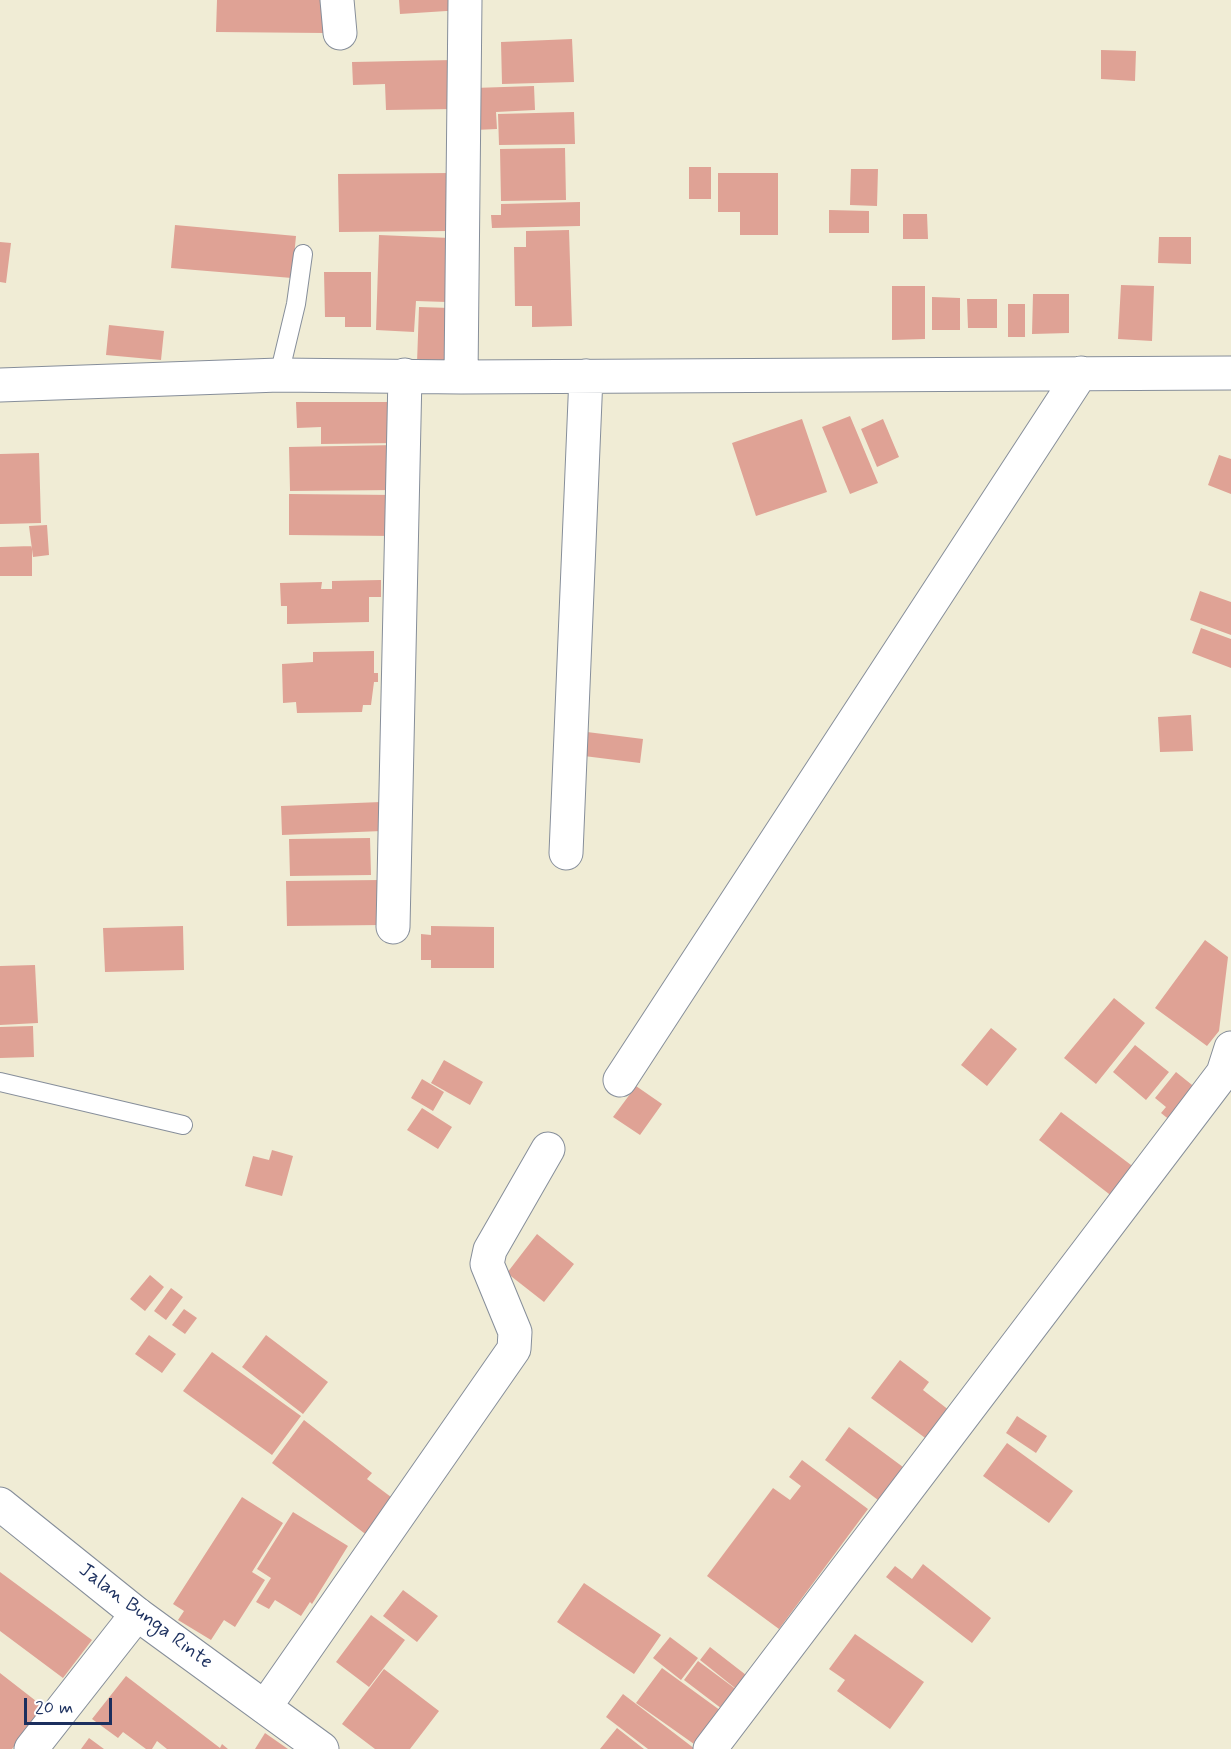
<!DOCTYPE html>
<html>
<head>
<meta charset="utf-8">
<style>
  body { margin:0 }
  #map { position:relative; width:1231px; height:1749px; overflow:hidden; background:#f0ecd5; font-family:Mynerve,sans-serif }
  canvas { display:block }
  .scale { position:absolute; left:24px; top:1698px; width:88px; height:27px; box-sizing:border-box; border:3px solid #1b2f5e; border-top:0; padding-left:8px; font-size:18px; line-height:21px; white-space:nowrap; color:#1b2f5e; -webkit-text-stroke:4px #fff; paint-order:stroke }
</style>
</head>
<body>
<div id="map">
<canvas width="1231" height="1749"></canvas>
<div class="scale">20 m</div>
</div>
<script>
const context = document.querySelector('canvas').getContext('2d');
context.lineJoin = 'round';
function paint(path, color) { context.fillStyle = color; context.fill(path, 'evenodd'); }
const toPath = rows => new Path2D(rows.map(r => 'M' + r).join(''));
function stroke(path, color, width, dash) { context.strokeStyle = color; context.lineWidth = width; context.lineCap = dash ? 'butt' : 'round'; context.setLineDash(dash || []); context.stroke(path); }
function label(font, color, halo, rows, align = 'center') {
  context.font = font + ' Mynerve,sans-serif'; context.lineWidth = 6; context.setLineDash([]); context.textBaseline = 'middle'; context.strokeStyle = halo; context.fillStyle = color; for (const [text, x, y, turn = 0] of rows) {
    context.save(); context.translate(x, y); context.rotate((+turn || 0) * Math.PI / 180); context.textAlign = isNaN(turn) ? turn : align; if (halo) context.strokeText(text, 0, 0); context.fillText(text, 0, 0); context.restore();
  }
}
const building = toPath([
  [217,0,325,0,324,33,216,32],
  [399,0,461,0,462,10,400,14],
  [572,39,574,82,502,84,501,42],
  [1101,50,1136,51,1135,81,1101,79],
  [454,60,455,109,386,110,385,84,353,85,352,62],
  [534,86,535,110,496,112,497,129,475,130,474,88],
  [574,112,575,144,499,145,498,114],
  [565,148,566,200,501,201,500,149],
  [689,167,711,167,711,199,689,199],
  [851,169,878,169,877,206,850,205],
  [450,173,451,231,339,232,338,174],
  [718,173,778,173,778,235,740,235,740,212,718,212],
  [580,202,580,226,492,228,491,215,501,215,501,204],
  [829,210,869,211,869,233,829,233],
  [903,214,927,214,928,239,903,239],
  [175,225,296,236,292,278,171,268],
  [569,230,572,326,532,327,532,306,515,306,514,247,526,247,526,231],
  [379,235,450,238,447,302,416,301,414,332,376,330],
  [1159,237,1191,237,1191,264,1158,263],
  [0,242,11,243,6,283,0,282],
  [324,272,371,272,371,327,345,327,345,317,325,317],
  [1121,285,1154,286,1152,341,1118,339],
  [892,286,925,286,925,339,892,340],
  [1033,294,1069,294,1069,333,1032,334],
  [932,297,960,298,960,330,932,330],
  [967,299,997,299,997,328,968,328],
  [1008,304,1025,304,1025,337,1008,337],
  [419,307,450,308,448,364,417,363],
  [109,325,164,331,161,360,106,355],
  [296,402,398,402,398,443,321,444,321,427,297,428],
  [850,416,878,483,850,494,822,427],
  [802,419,827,492,756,516,732,443],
  [883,419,899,457,877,467,861,429],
  [396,445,396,490,290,491,289,447],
  [39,453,41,523,0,524,0,454],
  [1219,455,1231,459,1231,494,1208,485],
  [289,494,396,495,395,536,289,535],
  [47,525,49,555,33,557,29,526],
  [32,546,32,576,0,576,0,547],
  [381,580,381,597,369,597,369,622,287,624,287,606,281,606,280,583,322,582,321,589,332,589,332,581],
  [1200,591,1231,602,1231,635,1190,620],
  [1201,628,1231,639,1231,668,1192,653],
  [374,651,374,673,378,673,378,682,374,682,371,705,363,705,362,712,297,713,296,702,283,703,282,664,313,662,313,652],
  [1191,715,1193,751,1160,752,1158,717],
  [579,731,643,739,640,763,576,755],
  [381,802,382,831,282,835,281,806],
  [370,838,371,875,290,876,289,839],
  [381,880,382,925,287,926,286,881],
  [183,926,184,970,105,972,103,928],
  [431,926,494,927,494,968,431,968,431,960,421,960,421,934,431,935],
  [1205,940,1228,957,1219,1031,1207,1046,1155,1008],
  [35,965,38,1023,0,1025,0,966],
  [1114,998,1145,1023,1096,1084,1064,1058],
  [33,1026,34,1057,0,1058,0,1027],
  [991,1028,1017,1049,987,1086,961,1065],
  [1135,1045,1169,1072,1146,1100,1113,1072],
  [444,1060,483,1082,470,1105,431,1083],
  [1176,1072,1202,1093,1176,1125,1161,1113,1166,1107,1155,1098],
  [422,1079,444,1092,433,1111,411,1098],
  [636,1086,662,1104,640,1135,613,1117],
  [422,1108,452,1127,438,1149,407,1130],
  [1061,1112,1135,1168,1113,1197,1039,1140],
  [272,1150,293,1156,282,1196,245,1186,253,1156,269,1160],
  [537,1234,574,1264,544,1302,507,1273],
  [150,1275,164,1287,145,1311,130,1299],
  [171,1288,183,1297,166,1320,154,1311],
  [184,1309,197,1318,185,1334,172,1325],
  [149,1335,176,1354,162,1373,135,1354],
  [266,1335,328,1382,303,1414,242,1367],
  [212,1352,301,1416,272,1455,183,1391],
  [900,1360,929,1382,923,1390,954,1414,932,1443,871,1398],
  [1017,1416,1047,1436,1036,1453,1006,1433],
  [304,1420,372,1473,367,1479,395,1500,368,1536,272,1463],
  [849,1427,903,1467,878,1500,825,1460],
  [1007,1443,1073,1491,1049,1523,983,1476],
  [802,1460,868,1509,779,1629,707,1576,773,1488,790,1500,801,1486,789,1477],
  [242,1497,283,1523,252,1572,265,1580,235,1627,224,1620,211,1640,178,1620,184,1611,173,1604],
  [293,1512,348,1546,312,1604,310,1602,301,1616,275,1600,269,1609,256,1602,271,1578,257,1569],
  [923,1564,991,1618,972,1643,886,1577,895,1566,912,1579],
  [0,1572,92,1640,63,1678,0,1631],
  [584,1583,661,1635,634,1674,557,1622],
  [403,1590,438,1616,417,1642,383,1616],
  [371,1615,405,1640,369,1687,336,1662],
  [855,1634,924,1682,890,1729,837,1691,845,1680,829,1669],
  [670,1637,698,1658,681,1680,653,1658],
  [710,1647,746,1675,735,1688,700,1660],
  [698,1661,745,1696,730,1715,684,1680],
  [662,1668,728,1716,701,1749,636,1703],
  [384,1669,439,1711,410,1749,375,1749,342,1724],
  [0,1673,45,1708,12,1749,0,1749],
  [126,1676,220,1748,222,1744,228,1749,167,1749,157,1741,152,1749,146,1749,123,1732,118,1738,92,1719],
  [623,1694,695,1749,648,1749,606,1717],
  [617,1728,644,1749,600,1749],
  [265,1733,288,1749,255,1749],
  [89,1738,104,1749,81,1749]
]);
const service = toPath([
  [279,375,296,304,303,254],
  [0,1082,183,1125]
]);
const minor = toPath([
  [337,0,340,33],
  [461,377,465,0],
  [0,385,279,375,461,377,1231,373],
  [566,853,586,376],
  [393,927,405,375],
  [620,1080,1081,373],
  [265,1707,514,1349,515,1332,487,1264,490,1250,548,1149],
  [31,1749,137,1614],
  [710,1749,1223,1073,1231,1048]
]);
const tertiary = toPath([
  [0,1504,137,1614,322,1749]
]);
const streetNames = [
  ["Jalan Bunga Rinte",145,1617,37]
];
paint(building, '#dfa295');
stroke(service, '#868e9a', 20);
stroke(minor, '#868e9a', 35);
stroke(tertiary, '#868e9a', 35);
stroke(service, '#fff', 18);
stroke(minor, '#fff', 33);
stroke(tertiary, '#fff', 33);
label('20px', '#1b2f5e', '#fff', streetNames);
</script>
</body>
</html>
